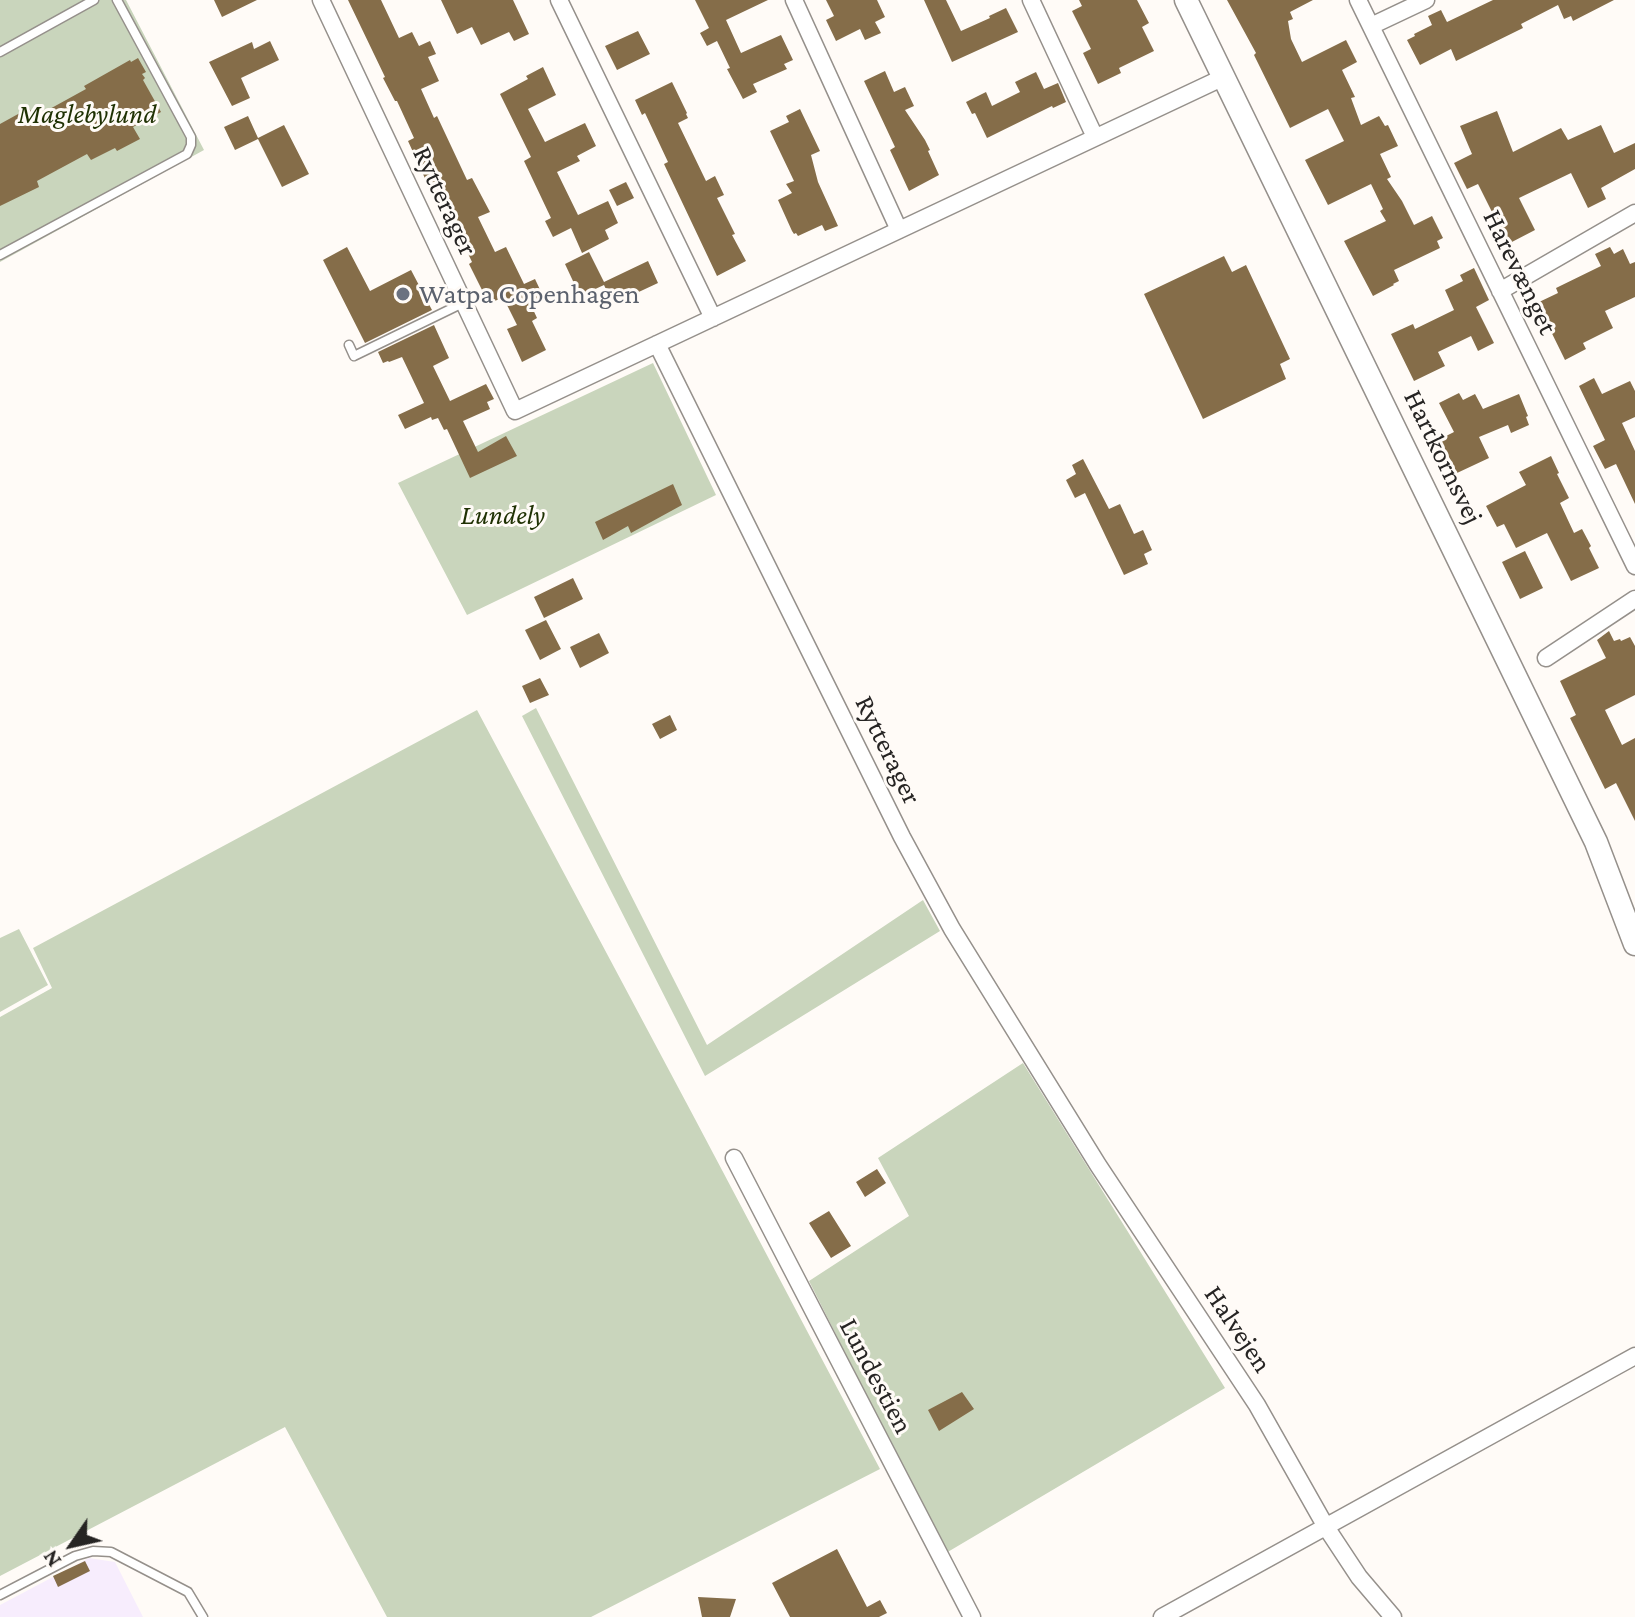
<!DOCTYPE html>
<html>
<head>
<meta charset="utf-8">
<style>
  body { margin:0 }
  #map { position:relative; width:1635px; height:1617px; overflow:hidden; background:#fffbf7; font-family:"Crimson Pro",serif }
  canvas { display:block }
  .north { position:absolute; left:32px; top:1505px; width:80px; height:80px; -webkit-text-stroke:6px #fffbf7; paint-order:stroke; rotate:236deg; font-size:22px; font-weight:700; line-height:32px; text-align:center; color:#262423 }
  .north::after { content:''; display:block; margin:auto; width:28px; height:36px; background:#262423; clip-path:polygon(50% 0,100% 100%,50% 72%,0 100%) }
</style>
</head>
<body>
<div id="map">
<canvas width="1635" height="1617"></canvas>
<div class="north">N</div>
</div>
<script>
const context = document.querySelector('canvas').getContext('2d');
context.lineJoin = 'round';
function paint(path, color) { context.fillStyle = color; context.fill(path, 'evenodd'); }
const toPath = rows => new Path2D(rows.map(r => 'M' + r).join(''));
function stroke(path, color, width, dash) { context.strokeStyle = color; context.lineWidth = width; context.lineCap = dash ? 'butt' : 'round'; context.setLineDash(dash || []); context.stroke(path); }
function label(font, color, halo, rows, align = 'center') {
  context.font = font + ' "Crimson Pro",serif'; context.lineWidth = 6; context.setLineDash([]); context.textBaseline = 'middle'; context.strokeStyle = halo; context.fillStyle = color; for (const [text, x, y, turn = 0] of rows) {
    context.save(); context.translate(x, y); context.rotate((+turn || 0) * Math.PI / 180); context.textAlign = isNaN(turn) ? turn : align; if (halo) context.strokeText(text, 0, 0); context.fillText(text, 0, 0); context.restore();
  }
}
const education = toPath([
  [89,1558,115,1562,143,1617,0,1617,0,1605]
]);
const green = toPath([
  [0,0,126,0,204,150,0,262],
  [653,363,716,495,467,615,398,483],
  [536,708,707,1045,923,900,940,931,705,1076,522,716],
  [477,710,695,1119,880,1469,591,1617,387,1617,285,1427,0,1576,0,1017,52,988,33,948],
  [19,929,48,985,0,1012,0,938],
  [1023,1063,1225,1388,946,1553,809,1281,909,1216,878,1158]
]);
const building = toPath([
  [214,0,257,0,222,17],
  [348,0,381,0,399,38,412,32,419,46,430,41,436,54,428,57,439,81,421,89,434,118,437,116,467,180,472,178,490,212,478,217,495,252,506,247,524,284,535,279,543,296,530,303,537,318,532,321,546,350,522,362,507,329,517,325,503,297,489,304,469,264,472,262,434,182,428,185,408,141,414,138,397,101,395,101,383,78,385,77],
  [441,0,513,0,529,34,514,41,509,32,481,45,472,27,457,34],
  [695,0,768,0,726,20,741,53,781,35,793,60,784,64,787,69,753,84,757,92,743,99,727,69,730,68,717,41,707,46,700,33,709,28],
  [826,0,877,0,885,17,875,22,881,33,865,40,860,29,836,41,826,20,834,16],
  [924,0,946,0,961,31,990,18,989,16,1006,8,1018,32,952,62],
  [1079,0,1137,0,1149,23,1142,27,1154,51,1119,68,1121,73,1098,84,1083,53,1091,49,1072,11,1082,6],
  [1227,0,1313,0,1290,12,1293,19,1288,21,1291,39,1302,62,1346,40,1357,62,1342,70,1355,97,1351,98,1361,125,1379,116,1385,126,1388,125,1398,146,1380,154,1391,177,1387,179,1402,201,1414,225,1432,216,1443,238,1437,241,1440,248,1394,270,1399,281,1393,284,1394,285,1373,296,1344,241,1386,221,1380,211,1383,209,1371,184,1328,205,1305,160,1344,141,1328,109,1290,128,1254,55,1256,53],
  [1493,0,1614,0,1573,21,1571,16,1564,19,1558,5,1521,24,1523,28,1456,61,1451,49,1420,65,1407,40,1415,36,1414,34,1432,25,1428,16,1441,10,1447,22],
  [638,31,650,54,617,70,605,46],
  [270,41,279,60,241,78,250,98,232,106,209,62,252,42,254,49],
  [138,58,146,72,142,74,145,78,143,80,161,112,133,127,140,139,117,151,115,148,91,160,87,154,37,181,39,187,0,206,0,124,29,108,34,116,37,116,86,89,84,86,130,60,131,62],
  [543,67,556,95,528,109,545,142,585,123,596,146,577,156,580,161,557,172,578,215,608,201,618,223,605,230,609,239,582,253,571,228,553,237,545,221,551,218,524,161,531,157,500,94,528,79,526,76],
  [885,71,894,92,905,87,914,106,905,110,925,140,930,150,928,151,939,175,909,191,890,150,895,147,864,81],
  [1036,72,1044,89,1058,83,1066,102,1053,108,1052,106,987,138,975,113,972,114,966,102,986,92,992,106,1020,92,1015,82],
  [672,82,687,113,686,114,688,118,678,123,706,181,715,176,724,195,717,198,735,234,732,235,746,261,717,276,664,164,668,162,645,113,642,115,635,100],
  [800,109,820,151,811,155,818,182,838,226,825,231,822,225,798,236,796,233,794,234,792,231,778,200,792,193,786,184,794,181,770,131,789,122,786,116],
  [1497,111,1513,152,1561,128,1568,140,1601,125,1614,153,1635,143,1635,169,1601,188,1606,199,1588,208,1571,173,1519,198,1535,230,1508,244,1478,184,1467,189,1454,163,1472,154,1460,126],
  [248,116,258,138,284,125,309,174,282,187,258,139,235,150,224,127],
  [626,182,634,198,617,206,609,190],
  [347,247,370,291,411,270,432,310,365,343,323,260],
  [1610,247,1614,254,1623,249,1630,264,1635,262,1635,297,1605,311,1613,328,1583,343,1586,349,1565,360,1537,303,1558,293,1556,288,1601,266,1595,254],
  [589,252,604,282,648,261,658,283,613,304,604,285,580,296,565,264],
  [1224,256,1232,272,1246,265,1290,359,1280,364,1286,379,1203,419,1144,294],
  [1474,268,1489,300,1476,307,1494,343,1478,351,1471,336,1438,352,1445,366,1414,381,1391,334,1413,324,1415,329,1454,310,1445,290,1463,281,1460,275],
  [434,325,449,358,433,366,450,401,486,384,494,399,487,402,490,409,463,421,478,452,506,436,517,456,470,478,447,429,444,430,438,418,432,420,431,417,405,429,398,415,424,403,402,357,389,362,388,361,383,363,378,352],
  [1594,378,1602,394,1630,381,1635,391,1635,417,1622,423,1635,451,1635,504,1616,464,1605,469,1593,446,1605,440,1579,386],
  [1459,393,1463,400,1475,394,1483,409,1519,394,1528,416,1526,417,1529,425,1511,433,1508,425,1479,437,1489,458,1457,473,1440,439,1454,432,1439,403],
  [1551,456,1559,473,1557,474,1569,498,1560,503,1574,533,1582,529,1591,546,1589,548,1599,568,1571,581,1547,533,1516,548,1504,524,1497,527,1486,506,1526,485,1519,472],
  [1083,459,1109,509,1120,504,1134,534,1143,530,1152,550,1144,554,1148,564,1124,575,1085,493,1075,498,1066,480,1076,474,1072,465],
  [673,484,682,505,631,533,628,526,603,540,595,522],
  [1525,551,1543,588,1520,599,1502,562],
  [573,578,583,599,544,618,534,597],
  [546,620,561,649,540,660,525,630],
  [1609,631,1614,641,1620,639,1621,641,1630,637,1635,646,1635,695,1605,710,1622,745,1635,738,1635,821,1616,783,1605,789,1570,718,1576,715,1560,681,1606,658,1597,640],
  [599,633,609,653,580,668,570,647],
  [540,678,549,695,530,703,522,686],
  [670,715,677,730,660,739,652,724],
  [877,1169,886,1183,865,1197,856,1182],
  [829,1211,851,1246,831,1258,809,1223],
  [962,1392,974,1409,939,1431,928,1410],
  [837,1549,867,1607,880,1600,887,1613,879,1617,790,1617,772,1583],
  [85,1561,90,1571,58,1587,53,1576],
  [698,1597,736,1599,730,1617,702,1617]
]);
const lane = toPath([
  [0,52,94,0],
  [0,255,187,154,191,145,191,137,117,0],
  [349,345,354,356,463,303],
  [0,1595,75,1556,93,1551,111,1552,188,1592,203,1617]
]);
const street = toPath([
  [321,0,515,411,1224,77],
  [559,0,713,318],
  [794,0,899,230],
  [1031,0,1095,137],
  [1358,0,1635,566],
  [1371,26,1426,0],
  [1500,291,1635,213],
  [657,344,902,837,952,929,1098,1165,1257,1405,1326,1527,1359,1577,1393,1617],
  [1546,658,1635,599],
  [734,1158,972,1617],
  [1162,1617,1635,1356]
]);
const secondary = toPath([
  [1186,0,1596,842,1635,944]
]);
const markers = [
  [403,294,8,"#6b7280"]
];
const parkNames = [
  ["Maglebylund",87,114],
  ["Lundely",503,515]
];
const streetNames = [
  ["Rytterager",445,201,65],
  ["Harevænget",1520,272,64],
  ["Hartkornsvej",1443,457,64],
  ["Rytterager",888,750,64],
  ["Halvejen",1238,1329,56],
  ["Lundestien",876,1376,62]
];
const worshipNames = [
  ["Watpa Copenhagen",419,294]
];
paint(education, '#f7edfd');
paint(green, '#c9d5bc');
paint(building, '#856d49');
stroke(lane, '#95908b', 11);
stroke(street, '#95908b', 19);
stroke(secondary, '#95908b', 25);
stroke(lane, '#fff', 8);
stroke(street, '#fff', 16);
stroke(secondary, '#fff', 22);
for (const [x, y, r, color] of markers) { const dot = new Path2D(); dot.arc(x, y, r, 0, 2 * Math.PI); context.fillStyle = color; context.fill(dot); stroke(dot, '#fffbf7', 3); }
label('italic 28px', '#1f3103', '#fffbf7', parkNames);
label('28px', '#262423', '#fffbf7', streetNames);
label('28px', '#5b616d', '#fffbf7', worshipNames, 'left');
</script>
</body>
</html>
